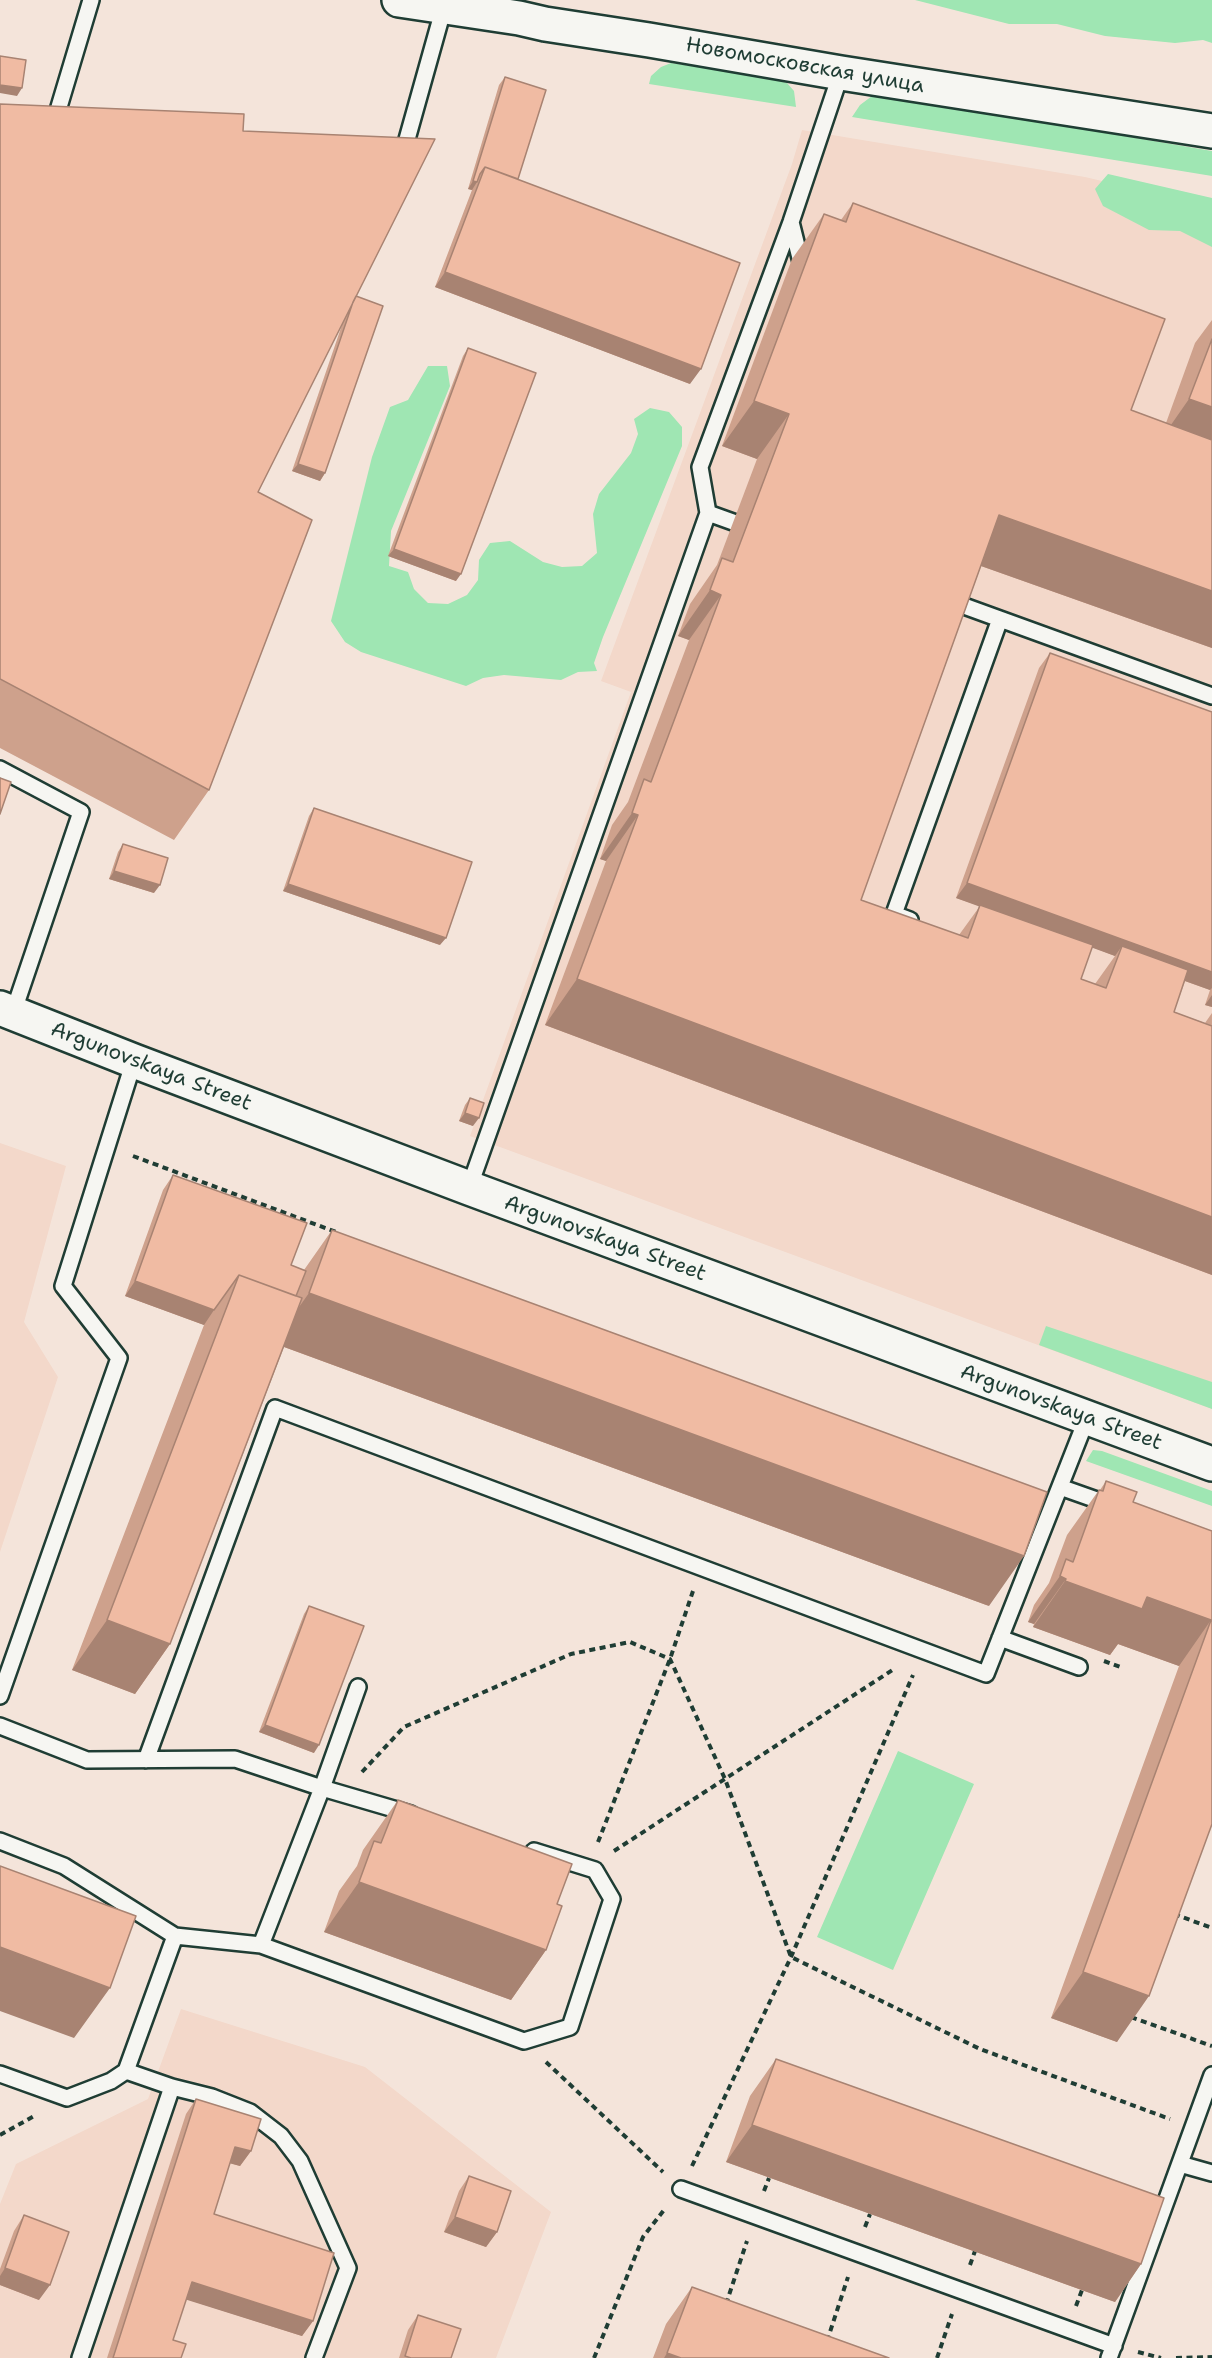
<!DOCTYPE html>
<html>
<head>
<meta charset="utf-8">
<style>
  body { margin:0 }
  canvas { display:block; background:#f4e4da }
</style>
</head>
<body>
<canvas width="1212" height="2358"></canvas>
<script>
const context = document.querySelector('canvas').getContext('2d');
context.lineJoin = 'round';
function paint(path, color) { context.fillStyle = color; context.fill(path, 'evenodd'); }
const toPath = rows => new Path2D(rows.map(r => 'M' + r).join(''));
function stroke(path, color, width, dash) { context.strokeStyle = color; context.lineWidth = width; context.lineCap = dash ? 'butt' : 'round'; context.setLineDash(dash || []); context.stroke(path); }
function label(font, color, halo, rows, align = 'center') {
  context.font = font + ' "Shantell Sans",sans-serif'; context.lineWidth = 4.5; context.setLineDash([]); context.textBaseline = 'middle'; context.strokeStyle = halo; context.fillStyle = color; for (const [text, x, y, turn = 0] of rows) {
    context.save(); context.translate(x, y); context.rotate((+turn || 0) * Math.PI / 180); context.textAlign = isNaN(turn) ? turn : align; if (halo) context.strokeText(text, 0, 0); context.fillText(text, 0, 0); context.restore();
  }
}
const built = toPath([
  [802,130,1085,177,1192,202,1212,199,1212,1409,470,1136,631,692,601,681,792,164],
  [0,1143,66,1166,24,1322,58,1377,0,1552],
  [181,2009,365,2067,551,2212,496,2358,0,2358,0,2204,16,2164,148,2099]
]);
const green = toPath([
  [915,0,1212,0,1212,43,1203,40,1175,43,1105,36,1057,24,1009,24],
  [671,63,772,78,787,83,794,91,796,107,649,84,651,76,661,67],
  [887,95,1212,151,1212,176,852,117,860,105,872,96],
  [1108,174,1212,198,1212,247,1180,231,1149,230,1103,206,1095,189],
  [428,366,447,366,450,386,391,531,389,566,408,572,414,589,428,603,448,604,467,595,478,580,479,560,490,543,510,541,543,562,562,567,582,566,597,553,593,514,599,494,631,453,638,434,634,419,650,408,669,412,682,427,682,446,603,637,594,663,597,671,578,672,561,680,504,675,483,678,466,686,361,652,345,642,331,621,372,457,390,407,408,400],
  [1046,1326,1212,1382,1212,1409,1039,1345],
  [1093,1450,1102,1451,1212,1491,1212,1506,1086,1461],
  [898,1751,974,1784,893,1970,817,1937]
]);
const path = toPath([
  [133,1156,336,1232],
  [1104,1661,1123,1668],
  [362,1772,404,1727,571,1654,630,1642,670,1659,725,1779,791,1957,980,2049,1170,2119],
  [598,1842,670,1659,693,1591],
  [614,1851,894,1669],
  [1174,1914,1212,1928],
  [1131,2017,1212,2046],
  [546,2062,663,2172],
  [0,2135,36,2115],
  [692,2166,791,1957,913,1675],
  [764,2191,769,2178],
  [865,2227,870,2214],
  [970,2265,975,2251],
  [726,2304,747,2241],
  [1076,2306,1082,2290],
  [827,2341,848,2277],
  [1138,2352,1161,2358],
  [594,2358,643,2237,664,2210],
  [937,2358,952,2314],
  [1176,2358,1212,2357]
]);
const lane = toPath([
  [53,127,91,0],
  [396,149,404,150,444,7],
  [791,222,801,262],
  [708,513,733,522],
  [953,602,1212,696],
  [0,769,81,812,13,1013],
  [910,920,894,914,1000,619],
  [469,1188,708,513,700,467,791,222,841,73],
  [1060,1487,1111,1505],
  [1000,1638,1079,1667],
  [0,1696,119,1358,63,1286,134,1061],
  [0,1726,87,1760,235,1759,322,1788,358,1687],
  [146,1760,275,1408,986,1674,1087,1418],
  [0,1841,64,1866,175,1936,261,1945,524,2041,570,2027,612,1899,595,1870,534,1851],
  [261,1945,322,1788,411,1814],
  [126,2071,172,2087,212,2097,250,2112,281,2136,300,2161,348,2268,314,2358],
  [0,2074,67,2098,111,2081,126,2071,175,1936],
  [1180,2164,1212,2173],
  [681,2189,1114,2346],
  [80,2358,172,2087],
  [1109,2358,1212,2075]
]);
const secondary = toPath([
  [399,0,519,18,545,24,649,40,841,73,1212,131],
  [0,1008,134,1061,469,1188,1212,1464]
]);
const wall = toPath([
  [505,77,518,179,690,384,435,287,472,190,468,189,499,85],
  [0,104,243,131,356,296,325,473,320,481,292,471,344,319,258,492,209,790,174,840,0,748],
  [853,203,1131,410,1166,423,1195,343,1212,320,1212,648,981,566,861,900,959,935,980,906,956,898,1039,668,1050,653,1212,712,1212,1007,1205,1005,1210,990,1185,981,1174,1012,1205,1023,1212,1013,1212,1275,545,1025,606,861,600,859,612,825,628,802,689,640,678,636,690,604,717,565,757,459,722,446,792,259,824,214,841,220],
  [1092,947,1115,956,1095,984,1081,979],
  [468,348,456,581,388,556,463,356],
  [314,808,440,945,283,891,309,816],
  [123,844,154,893,109,879,118,852],
  [470,1098,473,1126,459,1121,465,1105],
  [173,1175,291,1265,304,1270,332,1230,989,1606,284,1347,170,1644,135,1694,72,1670,204,1325,125,1296,163,1190],
  [1106,1481,1133,1502,1212,1531,1212,1824,1117,2042,1051,2018,1179,1666,1118,1644,1110,1655,1033,1627,1034,1624,1028,1622,1034,1605,1049,1583,1067,1535,1099,1490,1100,1490],
  [309,1606,314,1753,259,1732,304,1614],
  [398,1800,557,1904,546,1950,511,2000,324,1932,339,1891,357,1866,363,1850],
  [776,2059,1141,2264,1115,2302,726,2162,750,2096],
  [196,2099,251,2151,240,2166,230,2163,214,2214,313,2321,302,2336,186,2299,173,2340,181,2358,107,2358,186,2114],
  [469,2176,497,2232,486,2247,444,2232,459,2191],
  [24,2215,39,2300,0,2285,0,2269,14,2231],
  [692,2287,889,2358,653,2358,666,2324],
  [418,2315,451,2358,399,2358,408,2330]
]);
const shadedWall = toPath([
  [0,85,22,88,17,96,0,93],
  [473,181,477,182,472,190,468,189],
  [445,272,701,369,690,384,435,287],
  [1189,399,1212,407,1212,465,1157,445],
  [754,401,789,414,757,459,722,446],
  [298,464,325,473,320,481,292,471],
  [999,515,1212,591,1212,648,967,561],
  [394,549,461,574,456,581,388,556],
  [710,590,721,595,689,640,678,636],
  [632,813,638,815,606,861,600,859],
  [114,871,160,885,154,893,109,879],
  [967,883,1212,972,1212,988,1210,990,1118,957,1122,946,1115,956,956,898],
  [288,884,446,938,440,945,283,891],
  [577,979,1212,1217,1212,1275,545,1025],
  [1212,995,1212,1007,1205,1005],
  [465,1113,479,1118,473,1126,459,1121],
  [135,1281,214,1310,204,1325,125,1296],
  [309,1293,1024,1556,989,1606,276,1344,280,1334],
  [1060,1576,1066,1579,1034,1624,1028,1622],
  [1065,1581,1147,1597,1211,1620,1179,1666,1118,1644,1110,1655,1033,1627],
  [107,1620,170,1644,135,1694,72,1670],
  [265,1725,319,1745,314,1753,259,1732],
  [359,1882,546,1950,511,2000,324,1932],
  [0,1947,110,1988,74,2038,0,2011],
  [1083,1972,1149,1996,1117,2042,1051,2018],
  [752,2125,1141,2264,1115,2302,726,2162],
  [235,2147,251,2151,240,2166,225,2162],
  [455,2217,497,2232,486,2247,444,2232],
  [5,2268,50,2285,39,2300,0,2285,0,2276],
  [192,2282,313,2321,302,2336,181,2298],
  [667,2353,681,2358,664,2358]
]);
const building = toPath([
  [0,56,26,60,22,88,0,85,0,56],
  [505,77,546,90,518,179,485,167,480,174,477,182,473,181,505,77],
  [0,104,244,114,243,131,435,139,258,492,312,520,209,790,0,679,0,104],
  [485,167,740,263,701,369,445,272,485,167],
  [853,203,1165,319,1131,410,1212,440,1212,591,999,515,861,900,968,938,980,905,1093,945,1081,979,1106,988,1122,946,1188,970,1174,1012,1212,1026,1212,1217,577,979,638,815,632,813,644,779,651,782,721,595,710,590,722,558,733,562,789,414,754,401,824,214,846,222,853,203],
  [356,296,383,306,325,473,298,464,353,302,356,296],
  [1212,339,1212,407,1189,399,1212,339],
  [468,348,536,373,461,574,394,549,468,348],
  [1050,653,1212,712,1212,972,967,883,1050,653],
  [0,778,11,782,0,814,0,778],
  [314,808,472,862,446,938,288,884,314,808],
  [123,844,168,858,160,885,114,871,123,844],
  [470,1098,484,1103,479,1118,465,1113,470,1098],
  [173,1175,307,1223,291,1265,306,1271,296,1296,239,1275,214,1310,135,1281,173,1175],
  [332,1230,1047,1492,1024,1556,309,1293,332,1230],
  [239,1275,302,1298,170,1644,107,1620,239,1275],
  [1106,1481,1137,1492,1133,1502,1212,1531,1212,1824,1149,1996,1083,1972,1211,1620,1147,1597,1142,1609,1065,1581,1066,1579,1060,1576,1066,1559,1073,1562,1099,1490,1103,1491,1106,1481],
  [309,1606,364,1626,319,1745,265,1725,309,1606],
  [398,1800,572,1864,557,1904,562,1906,546,1950,359,1882,374,1841,381,1843,398,1800],
  [0,1866,136,1916,110,1988,0,1947,0,1866],
  [776,2059,1164,2198,1141,2264,752,2125,776,2059],
  [196,2099,261,2119,251,2151,235,2147,214,2214,334,2253,313,2321,192,2282,173,2340,186,2344,181,2358,113,2358,196,2099],
  [469,2176,511,2191,497,2232,455,2217,469,2176],
  [24,2215,69,2232,50,2285,5,2268,24,2215],
  [692,2287,889,2358,681,2358,667,2353,692,2287],
  [418,2315,461,2329,451,2358,411,2358,405,2356,418,2315]
]);
const streetNames = [
  ["Новомосковская улица",805,66,10],
  ["Argunovskaya Street",151,1067,21],
  ["Argunovskaya Street",605,1239,20],
  ["Argunovskaya Street",1061,1408,20]
];
paint(built, '#f3d8ca');
paint(green, '#9fe6b3');
stroke(lane, '#1f3d34', 20);
stroke(secondary, '#1f3d34', 38);
stroke(path, '#1f3d34', 4, [6, 4.5]);
stroke(lane, '#f6f6f2', 15);
stroke(secondary, '#f6f6f2', 33);
paint(wall, '#cea18c');
paint(shadedWall, '#a88372');
paint(building, '#f0bba3');
stroke(building, '#a88372', 1.5);
label('21px', '#1f3d34', '#f6f6f2', streetNames);
</script>
</body>
</html>
